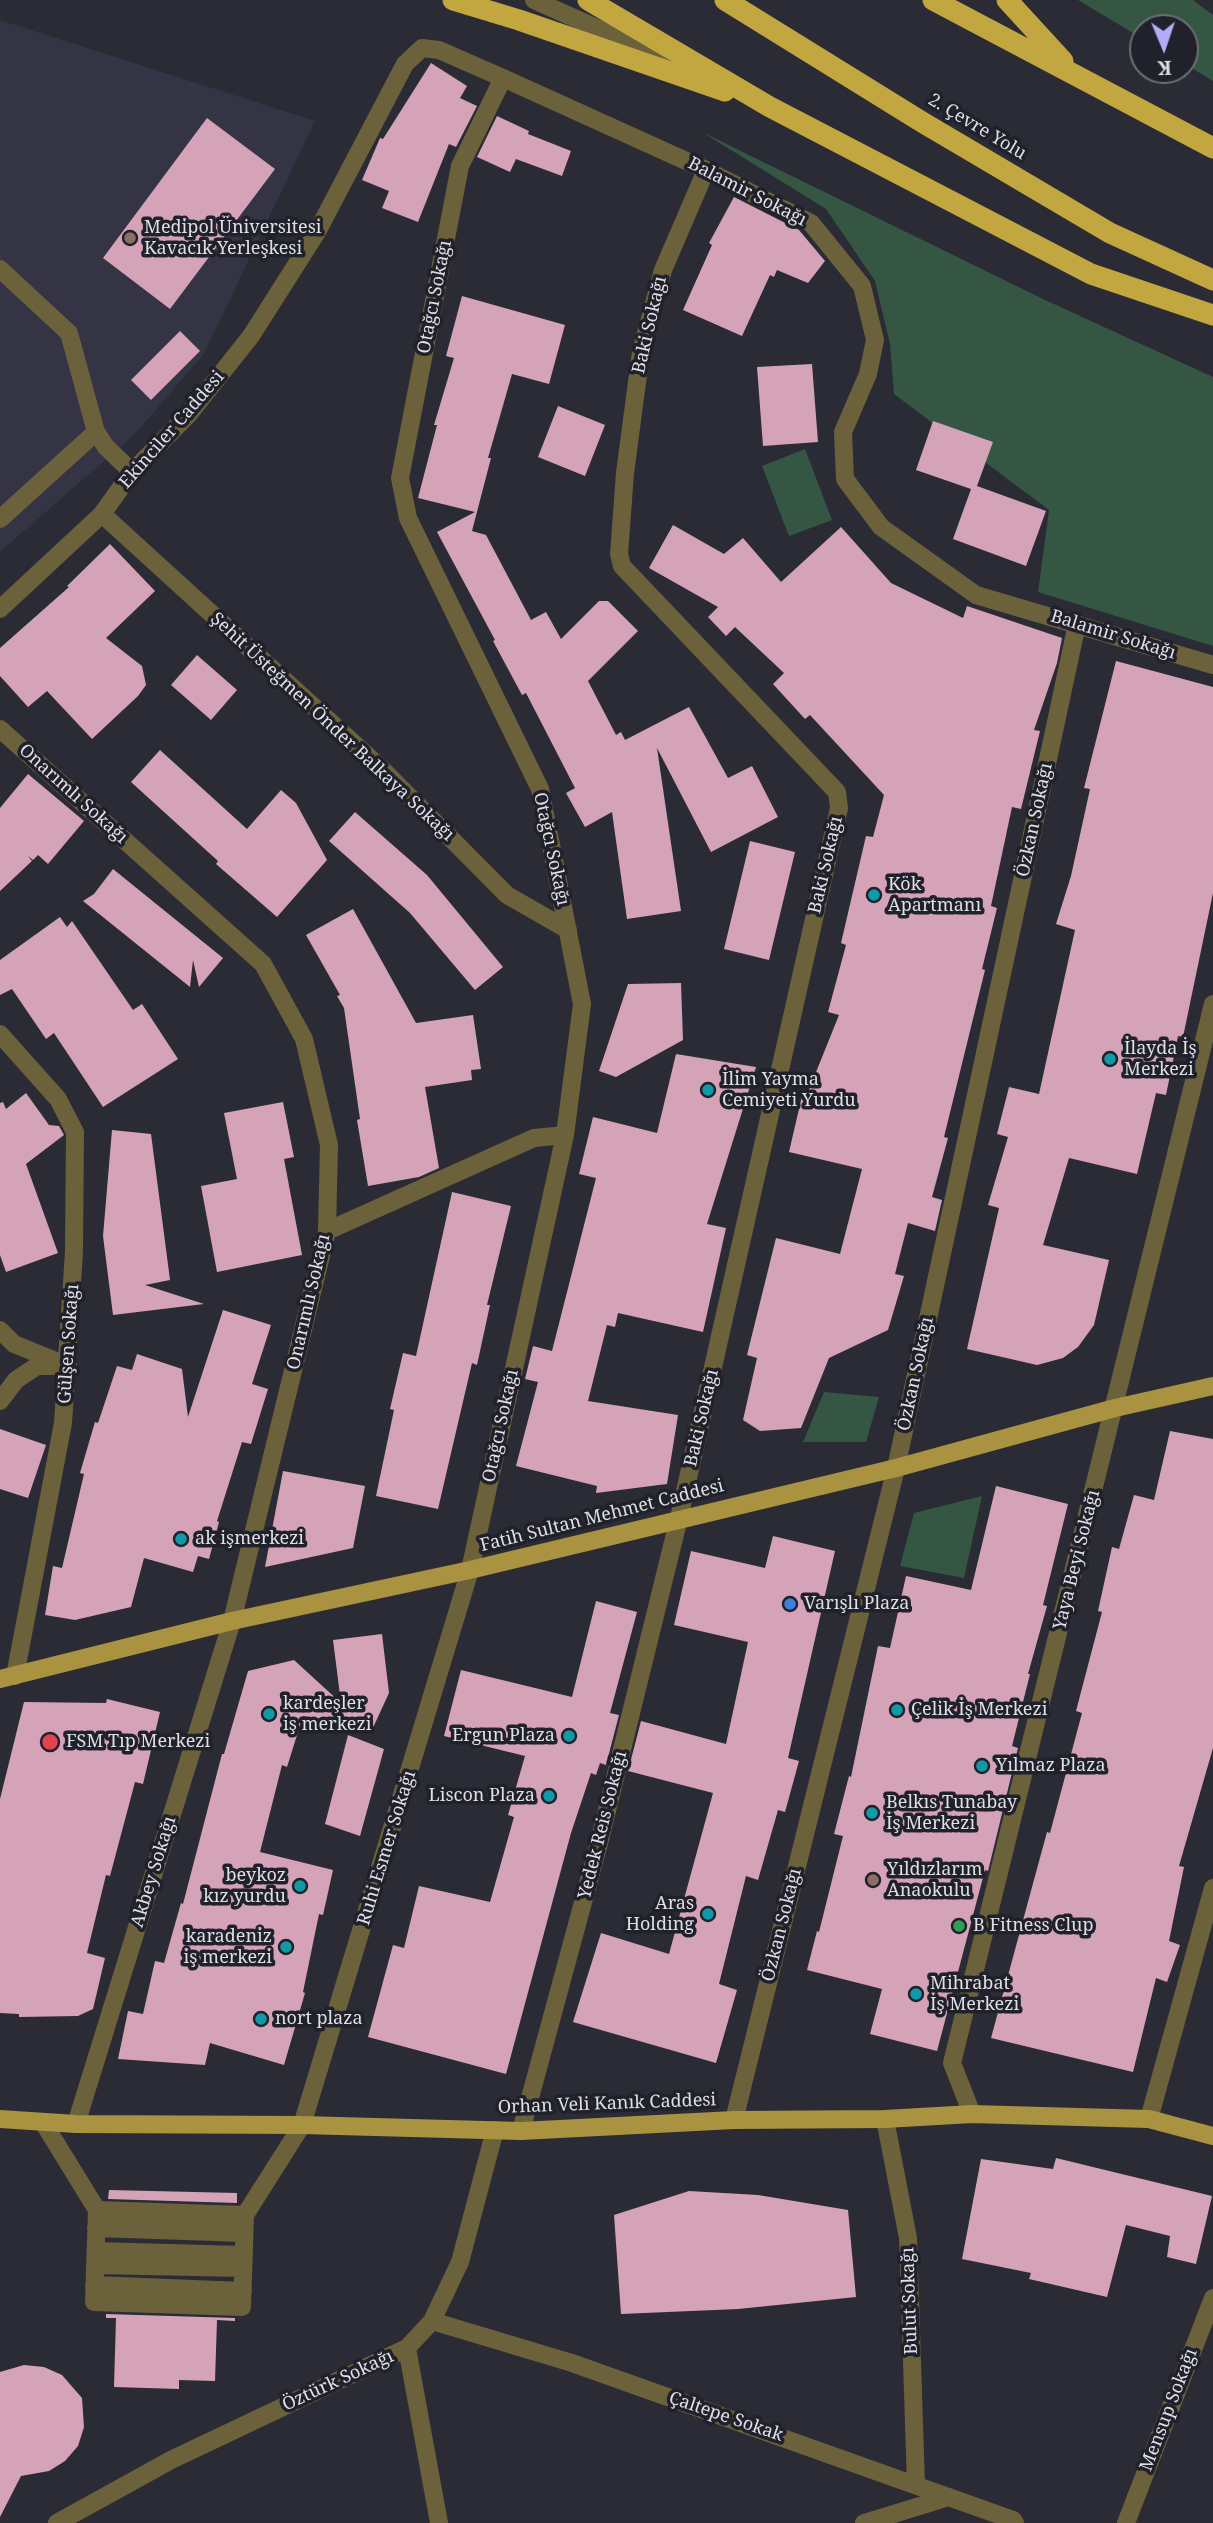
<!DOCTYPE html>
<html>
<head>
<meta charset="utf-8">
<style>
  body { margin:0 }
  #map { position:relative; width:1213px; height:2523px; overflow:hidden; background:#2b2b35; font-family:"Noto Serif",serif }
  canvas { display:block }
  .north { position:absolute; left:1129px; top:14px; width:70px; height:70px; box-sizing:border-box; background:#21212b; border:2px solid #6d6d76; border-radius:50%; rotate:178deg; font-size:19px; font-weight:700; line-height:28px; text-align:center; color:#dfdfe6 }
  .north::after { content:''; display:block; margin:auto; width:24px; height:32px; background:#b4acf9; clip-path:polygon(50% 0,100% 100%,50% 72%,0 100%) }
</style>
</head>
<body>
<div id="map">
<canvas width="1213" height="2523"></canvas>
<div class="north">K</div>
</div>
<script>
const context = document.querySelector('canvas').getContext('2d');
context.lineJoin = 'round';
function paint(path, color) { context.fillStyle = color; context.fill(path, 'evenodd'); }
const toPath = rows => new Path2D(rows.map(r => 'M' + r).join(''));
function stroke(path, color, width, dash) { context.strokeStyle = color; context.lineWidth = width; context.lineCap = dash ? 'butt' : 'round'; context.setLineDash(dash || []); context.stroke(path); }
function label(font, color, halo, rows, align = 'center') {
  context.font = font + ' "Noto Serif",serif'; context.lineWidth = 7; context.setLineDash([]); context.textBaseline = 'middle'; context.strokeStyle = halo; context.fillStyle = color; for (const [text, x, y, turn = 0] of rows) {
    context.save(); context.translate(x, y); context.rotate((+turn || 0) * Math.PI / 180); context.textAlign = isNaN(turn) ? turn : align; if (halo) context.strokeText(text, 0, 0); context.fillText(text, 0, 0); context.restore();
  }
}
const built = toPath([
  [0,20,315,121,204,354,135,434,0,552]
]);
const green = toPath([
  [1078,0,1193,0,1213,15,1213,81,1185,64,1185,28,1143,28,1143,39],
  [702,132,1043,299,1213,377,1213,646,1038,592,1049,510,894,394,890,344,875,281,826,209],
  [805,449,832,520,789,536,762,466],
  [824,1392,879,1397,866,1442,803,1442],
  [982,1496,964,1578,900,1566,914,1513]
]);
const building = toPath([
  [431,63,467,86,460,98,477,106,456,147,449,144,418,222,382,208,389,191,362,180,380,138,383,139],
  [497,116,529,131,528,134,571,151,562,176,516,159,510,172,477,157],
  [207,118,275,169,170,309,103,258],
  [734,197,799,230,825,261,808,283,777,270,774,277,770,275,742,336,683,310,712,245,709,243],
  [462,296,565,325,549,384,512,374,488,458,491,458,472,531,486,535,531,620,546,612,561,639,599,601,608,601,638,631,588,681,616,735,621,732,625,740,689,707,728,778,752,766,778,817,711,852,657,748,681,911,627,919,612,812,585,827,566,793,575,788,526,693,522,695,493,641,495,640,437,532,475,512,418,498,437,425,434,425,454,358,446,356],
  [180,331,200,351,151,400,131,380],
  [812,364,818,442,763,446,757,367],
  [558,406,605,425,585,476,538,457],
  [933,421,993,442,977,486,1046,511,1026,566,953,539,971,489,916,470],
  [673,525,724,554,743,538,781,582,841,527,891,583,963,618,967,606,1062,638,1057,663,1034,730,1040,731,1021,809,1012,807,991,906,997,908,982,969,985,970,944,1137,948,1138,932,1197,942,1200,935,1231,908,1223,895,1274,904,1276,888,1330,829,1358,801,1428,760,1431,743,1420,757,1358,747,1355,776,1238,840,1254,862,1169,789,1152,802,1096,806,1097,839,1015,828,1012,846,945,841,943,866,836,873,837,884,795,810,715,805,719,773,684,784,673,735,627,726,636,708,617,718,607,649,568],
  [110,544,155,591,106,638,142,666,146,685,138,696,92,739,47,691,28,707,0,676,0,648,69,587,67,586],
  [197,655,237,690,211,720,171,685],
  [1116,661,1213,687,1213,893,1183,1037,1178,1036,1166,1095,1156,1093,1137,1174,1069,1158,1043,1245,1109,1260,1094,1325,1078,1347,1063,1358,1037,1365,967,1349,999,1208,988,1205,1008,1137,997,1134,1009,1087,1039,1094,1075,930,1056,924,1071,876,1090,789,1084,788],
  [160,750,247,829,281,790,296,803,327,860,277,917,216,864,218,861,131,782],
  [28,774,84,821,48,864,38,855,33,860,28,856,32,861,0,891,0,808],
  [355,812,427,875,503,967,475,990,410,913,329,841],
  [750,841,795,852,769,960,724,949],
  [113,869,223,958,199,987,193,960,190,987,83,901,94,894],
  [353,909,416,1023,473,1015,481,1069,471,1070,472,1080,425,1087,439,1168,419,1177,368,1186,357,1120,360,1119,344,1008,337,996,340,995,306,935],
  [60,917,67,927,72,921,133,1010,142,1004,178,1059,103,1107,54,1033,46,1039,12,989,0,995,0,960],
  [681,983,683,1040,616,1077,599,1071,628,984],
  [676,1054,756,1067,707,1224,726,1228,703,1332,618,1313,615,1327,607,1325,588,1401,678,1415,667,1484,596,1493,597,1486,516,1466,538,1382,525,1379,533,1346,552,1351,596,1178,579,1174,593,1117,657,1133],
  [26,1093,49,1125,59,1126,64,1135,26,1164,58,1253,6,1272,0,1255,0,1103,3,1102,6,1109],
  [283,1102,294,1157,284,1159,302,1255,217,1272,201,1186,237,1179,224,1113],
  [112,1130,151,1134,170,1280,145,1285,204,1304,113,1315,103,1236],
  [452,1192,511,1206,487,1305,490,1305,477,1365,472,1363,438,1509,376,1496,394,1410,390,1409,403,1353,416,1356],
  [223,1310,271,1325,252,1384,268,1389,251,1444,242,1442,217,1521,219,1522,209,1559,198,1556,193,1572,144,1558,131,1607,75,1620,45,1615,53,1566,62,1568,84,1474,80,1473,95,1422,98,1423,117,1366,132,1370,137,1354,182,1369,188,1417],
  [0,1429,46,1445,28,1498,0,1489],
  [1170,1431,1213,1439,1213,1748,1179,1866,1184,1867,1169,1941,1180,1945,1167,1982,1156,1978,1133,2072,991,2038,1047,1832,1050,1833,1082,1713,1076,1711,1102,1612,1098,1611,1112,1547,1119,1549,1134,1495,1154,1500],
  [283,1471,365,1486,353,1548,265,1567],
  [996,1486,1068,1504,1043,1605,1047,1606,1028,1674,1030,1674,1012,1746,1018,1748,988,1871,985,1870,937,2051,870,2034,882,1989,807,1970,817,1931,819,1932,843,1836,834,1834,849,1776,851,1777,878,1646,890,1648,906,1576,971,1590],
  [773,1536,835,1551,788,1758,799,1761,785,1812,778,1810,758,1880,746,1876,719,1984,737,1990,716,2063,573,2022,601,1933,669,1954,713,1793,628,1771,641,1721,726,1744,748,1642,674,1625,691,1551,765,1568],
  [596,1601,637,1612,610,1713,619,1715,606,1765,600,1763,596,1775,591,1773,571,1833,506,2074,368,2037,393,1945,404,1948,419,1886,490,1902,514,1817,508,1815,525,1756,444,1736,461,1670,572,1697],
  [382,1634,389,1693,371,1732,303,1716,287,1767,282,1765,260,1852,333,1870,323,1915,319,1914,303,1992,305,1993,284,2065,210,2043,205,2065,118,2059,128,2011,143,2014,155,1961,164,1963,181,1903,183,1904,222,1754,224,1754,248,1671,294,1660,341,1703,333,1640],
  [107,1699,160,1712,143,1784,135,1782,110,1876,106,1875,87,1953,105,1958,93,2009,78,2016,19,2017,19,2014,0,2013,0,1799,24,1702,106,1703],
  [348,1735,384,1749,360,1836,325,1824],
  [1056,2158,1212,2196,1196,2264,1167,2257,1170,2236,1126,2225,1107,2297,1029,2279,1031,2273,962,2259,981,2159,1053,2169],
  [109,2190,237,2193,237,2203,108,2199],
  [689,2191,758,2195,848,2210,856,2297,738,2309,621,2314,614,2215],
  [106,2314,235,2318,235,2321,217,2320,215,2381,179,2380,179,2389,114,2387,116,2318,106,2318],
  [24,2365,44,2367,62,2375,82,2398,84,2427,78,2446,65,2461,49,2471,21,2476,0,2517,0,2372]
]);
const minor = toPath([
  [534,0,688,69],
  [0,269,69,333,96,432,0,519],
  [96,432,106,447,132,472],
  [102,514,383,770,507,895,568,930],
  [0,609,102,514,132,472,189,414,251,336,317,232,405,64,422,48,439,50,503,78,706,170,811,223,862,286,875,340,868,374,843,432,845,479,881,527,976,595,1213,665],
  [0,729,263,964,304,1039,329,1145,327,1231,232,1621,76,2124],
  [0,1034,58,1099,75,1132,74,1251,63,1423,15,1676],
  [327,1231,534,1138,565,1135],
  [0,1330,14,1344,61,1363],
  [0,1401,16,1380,37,1366,68,1366],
  [972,2114,952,2063,1213,1004],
  [885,2119,908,2238,916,2485],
  [1149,2119,1213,1888],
  [734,2120,896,1468,1077,624],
  [43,2122,97,2210,94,2302,242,2307,245,2215,302,2125,470,1570,565,1135,582,1004,540,789,408,518,400,478,460,166,503,78],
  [521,2131,598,1847,679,1518,839,808,837,792,622,566,619,554,625,473,641,352,663,270,706,170],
  [97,2210,245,2215],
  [96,2228,244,2233],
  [96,2251,244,2255],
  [95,2265,243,2268],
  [94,2285,243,2291],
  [432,2321,572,2363,1013,2520,1015,2523],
  [407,2348,439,2523],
  [57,2523,171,2460,407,2348,432,2321,460,2262,495,2130],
  [864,2523,949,2497],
  [1126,2523,1213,2298]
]);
const major = toPath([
  [0,1679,232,1621,470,1570,896,1468,1115,1408,1213,1386],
  [0,2119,76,2124,302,2125,521,2131,734,2120,885,2119,972,2114,1149,2119,1213,2136]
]);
const highway = toPath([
  [453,0,519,20,725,91],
  [588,0,770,107,1091,274,1213,315],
  [725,0,922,122,1110,233,1213,280],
  [933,0,1213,148],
  [1007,0,1063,61]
]);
const markers = [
  [130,238,7,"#8d6e63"],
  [874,895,7,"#0f9aa8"],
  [1110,1059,7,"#0f9aa8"],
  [708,1090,7,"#0f9aa8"],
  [181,1539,7,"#0f9aa8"],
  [790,1604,7,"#3f7fe0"],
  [897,1710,7,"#0f9aa8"],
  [269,1714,7,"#0f9aa8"],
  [569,1736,7,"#0f9aa8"],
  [50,1742,9,"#e0444e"],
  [982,1766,7,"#0f9aa8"],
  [549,1796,7,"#0f9aa8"],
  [872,1813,7,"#0f9aa8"],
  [873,1880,7,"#8d6e63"],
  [300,1886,7,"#0f9aa8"],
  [708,1914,7,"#0f9aa8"],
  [959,1926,7,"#2e9e5b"],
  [286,1947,7,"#0f9aa8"],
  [916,1994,7,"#0f9aa8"],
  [261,2019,7,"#0f9aa8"]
];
const streetNames = [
  ["2. Çevre Yolu",977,127,31],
  ["Balamir Sokağı",747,192,27],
  ["Otağcı Sokağı",435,297,-79],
  ["Baki Sokağı",650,325,-77],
  ["Ekinciler Caddesi",172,430,-49],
  ["Balamir Sokağı",1113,635,17],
  ["Şehit Üsteğmen Önder Balkaya Sokağı",332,727,43],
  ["Onarımlı Sokağı",73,794,42],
  ["Özkan Sokağı",1035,820,-78],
  ["Otağcı Sokağı",551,849,78],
  ["Baki Sokağı",826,865,-77],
  ["Onarımlı Sokağı",309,1302,-77],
  ["Gülşen Sokağı",69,1344,-86],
  ["Özkan Sokağı",916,1374,-78],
  ["Baki Sokağı",702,1418,-77],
  ["Otağcı Sokağı",501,1426,-78],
  ["Fatih Sultan Mehmet Caddesi",602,1516,-14],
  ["Yaya Beyi Sokağı",1077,1560,-76],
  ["Yedek Reis Sokağı",603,1825,-76],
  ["Ruhi Esmer Sokağı",387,1848,-73],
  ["Akbey Sokağı",154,1872,-73],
  ["Özkan Sokağı",782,1925,-76],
  ["Orhan Veli Kanık Caddesi",607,2104,-2],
  ["Bulut Sokağı",910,2301,-92],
  ["Öztürk Sokağı",338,2381,-25],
  ["Mensup Sokağı",1169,2410,-69],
  ["Çaltepe Sokak",726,2417,19]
];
const poiNames = [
  ["Medipol Üniversitesi",144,228],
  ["Kavacık Yerleşkesi",144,249],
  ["Kök",888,885],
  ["Apartmanı",888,906],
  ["İlayda İş",1124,1049],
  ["Merkezi",1124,1070],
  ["İlim Yayma",722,1080],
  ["Cemiyeti Yurdu",722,1101],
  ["ak işmerkezi",195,1539],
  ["Varışlı Plaza",804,1604],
  ["kardeşler",283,1704],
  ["iş merkezi",283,1725],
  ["Çelik İş Merkezi",911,1710],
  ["Ergun Plaza",555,1736,"right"],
  ["FSM Tıp Merkezi",66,1742],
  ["Yılmaz Plaza",996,1766],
  ["Liscon Plaza",535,1796,"right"],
  ["Belkıs Tunabay",886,1803],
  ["İş Merkezi",886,1824],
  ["Yıldızlarım",887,1870],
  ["Anaokulu",887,1891],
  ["beykoz",286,1876,"right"],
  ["kız yurdu",286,1897,"right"],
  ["Aras",694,1904,"right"],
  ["Holding",694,1925,"right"],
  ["B Fitness Clup",973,1926],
  ["karadeniz",272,1937,"right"],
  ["iş merkezi",272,1958,"right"],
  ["Mihrabat",930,1984],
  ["İş Merkezi",930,2005],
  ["nort plaza",275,2019]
];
paint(built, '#343444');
paint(green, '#345643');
paint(building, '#d5a3b8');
stroke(minor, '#6b613b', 18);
stroke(major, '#a99340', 18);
stroke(highway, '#c2a740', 21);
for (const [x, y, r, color] of markers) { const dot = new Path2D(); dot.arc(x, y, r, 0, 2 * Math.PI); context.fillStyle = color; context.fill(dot); stroke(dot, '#21212b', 2.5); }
label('18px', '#dfdfe6', '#21212b', streetNames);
label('18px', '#dfdfe6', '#21212b', poiNames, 'left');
</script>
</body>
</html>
